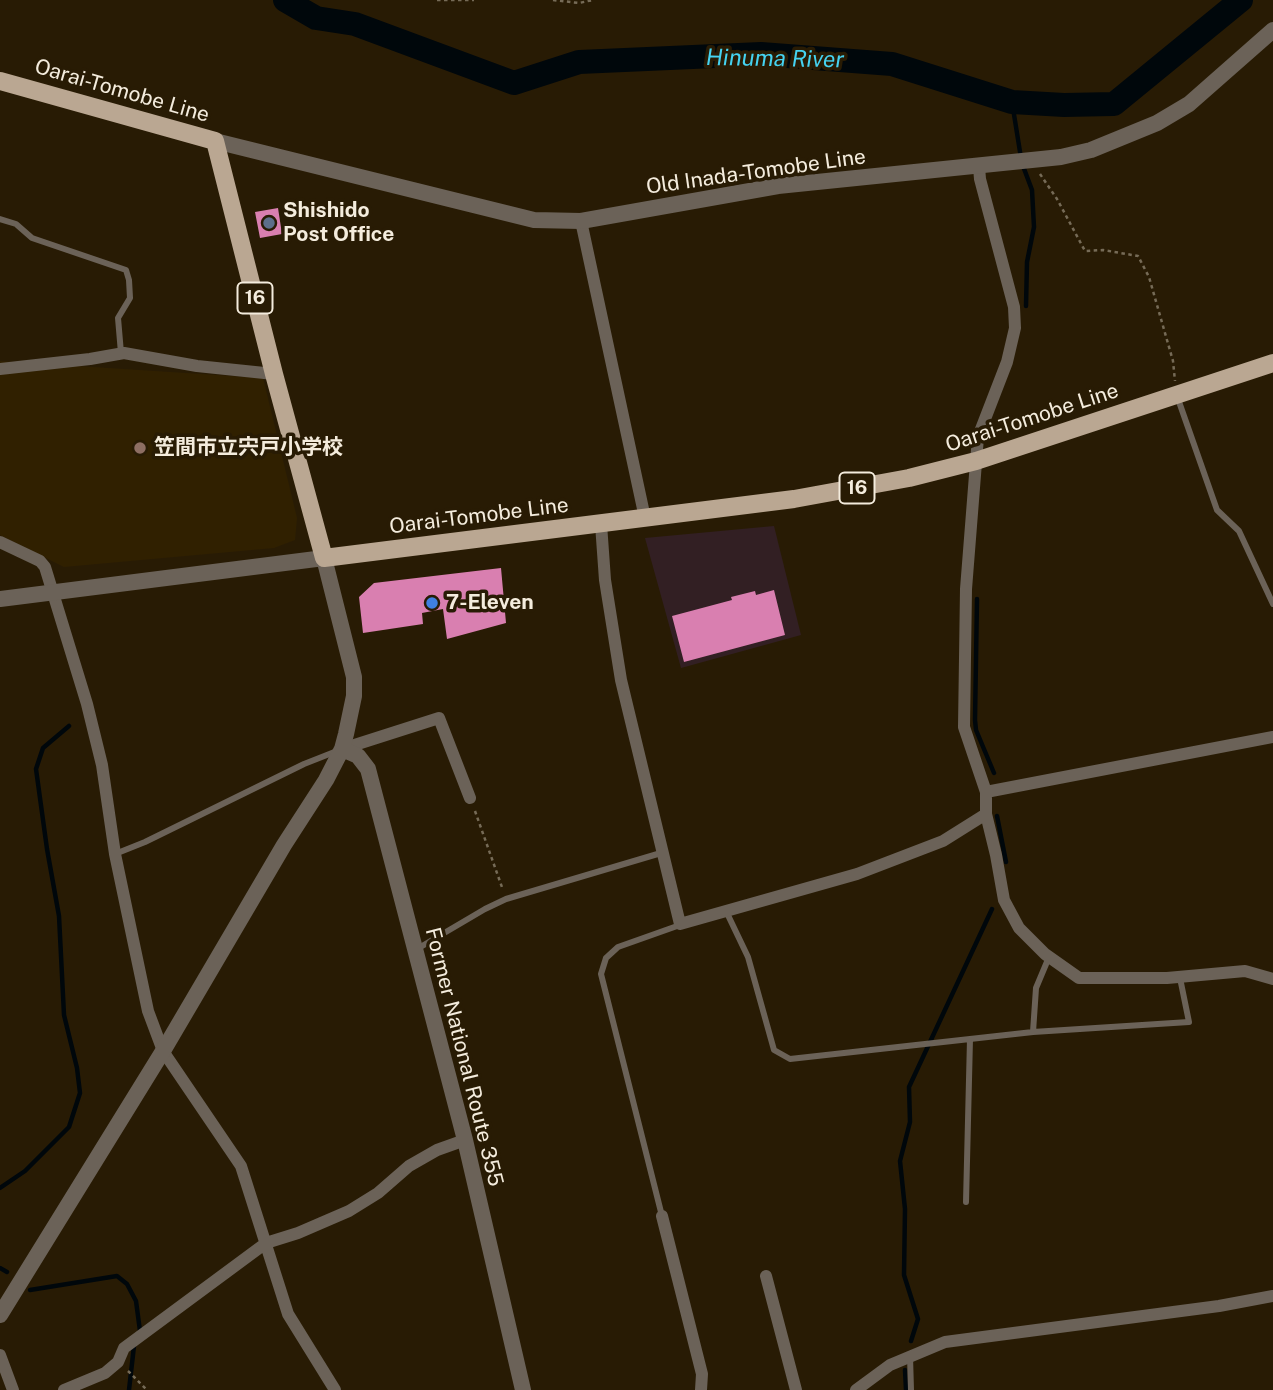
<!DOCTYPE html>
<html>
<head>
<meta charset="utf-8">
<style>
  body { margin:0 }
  canvas { display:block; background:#281b04 }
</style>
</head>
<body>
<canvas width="1273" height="1390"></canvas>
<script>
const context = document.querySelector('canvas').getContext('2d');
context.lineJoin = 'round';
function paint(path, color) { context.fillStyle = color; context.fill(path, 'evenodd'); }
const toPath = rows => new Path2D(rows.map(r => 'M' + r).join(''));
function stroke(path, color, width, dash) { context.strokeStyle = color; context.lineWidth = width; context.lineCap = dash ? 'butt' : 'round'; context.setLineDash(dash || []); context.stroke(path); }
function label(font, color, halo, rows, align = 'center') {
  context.font = font + ' "Public Sans","Noto Sans JP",sans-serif'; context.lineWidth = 7; context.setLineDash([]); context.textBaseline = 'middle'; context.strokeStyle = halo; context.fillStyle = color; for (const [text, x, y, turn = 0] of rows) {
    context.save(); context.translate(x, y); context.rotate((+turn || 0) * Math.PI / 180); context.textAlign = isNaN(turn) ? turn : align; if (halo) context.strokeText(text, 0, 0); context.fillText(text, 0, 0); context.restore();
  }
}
const commercial = toPath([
  [774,526,801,635,681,668,645,538]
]);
const built = toPath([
  [0,361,263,378,297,518,295,540,274,548,64,567,0,535]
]);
const stream = toPath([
  [1012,102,1021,158],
  [1023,166,1032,190,1034,227,1027,262,1026,306],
  [977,599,975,720,976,730,994,773],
  [997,816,1006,862],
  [0,1188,25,1171,69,1127,80,1093,77,1068,64,1015,59,916,47,849,36,769,43,748,69,726],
  [0,1268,7,1272],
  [30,1290,117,1276,127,1284,136,1301,140,1331],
  [911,1341,918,1319,904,1275,905,1209,900,1161,910,1122,909,1087,992,909],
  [905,1370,906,1390],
  [129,1390,134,1346]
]);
const river = toPath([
  [285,0,316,18,355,24,514,83,579,62,761,54,892,64,1012,102,1064,105,1114,104,1241,0]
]);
const building = toPath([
  [278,208,282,234,260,238,255,212],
  [501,568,506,623,447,639,443,609,422,613,423,624,363,633,359,597,374,583],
  [774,590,785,635,684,662,672,616,732,600,731,597,755,591,756,595]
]);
const path = toPath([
  [437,0,474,0],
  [553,0,579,3,593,0],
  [1040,174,1057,199,1085,251,1103,250,1138,256,1149,277,1173,361,1175,381],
  [475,811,503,890],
  [128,1371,147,1390]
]);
const service = toPath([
  [0,219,16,224,32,238,126,270,129,280,130,298,118,318,121,353],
  [1177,396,1217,510,1239,531,1273,604],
  [115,854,145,842,304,764,337,751],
  [726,911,748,957,774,1050,790,1059,1033,1032,1036,988,1049,957],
  [417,949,485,909,506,899,661,853],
  [1033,1032,1189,1022,1180,978],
  [966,1202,970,1039],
  [662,1216,601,974,606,958,618,947,680,925],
  [910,1356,911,1390]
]);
const minor = toPath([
  [979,167,980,179,1014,307,1015,328,1007,362,978,437,966,589,964,727,986,792,1273,737],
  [581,221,645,518],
  [0,369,90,359,124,353,197,366,274,374],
  [601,524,605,580,621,680,680,924,857,874,943,841,986,814,986,792],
  [0,542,40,561,45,567,87,704,102,765,115,854,148,1011,163,1051,241,1166,288,1314,335,1390],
  [342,749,439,718,470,798],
  [986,814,996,855,1004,900,1019,928,1045,954,1079,978,1167,978,1245,971,1273,979],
  [662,1216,702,1374,701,1390],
  [766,1276,796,1390],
  [0,1355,13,1390],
  [64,1390,105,1373,118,1362,124,1348,266,1243,298,1233,349,1211,378,1193,409,1166,437,1150,465,1140],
  [856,1390,890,1365,945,1342,1219,1306,1273,1296]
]);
const tertiary = toPath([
  [215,141,534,220,581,221,778,186,1061,157,1091,150,1157,123,1189,104,1273,30],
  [0,599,324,558,354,677,354,696,346,734,342,749,326,780,284,845,163,1051,0,1315],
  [342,749,358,756,368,769,465,1140,523,1390]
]);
const primary = toPath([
  [0,81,215,141,274,374,324,558,794,499,909,478,976,461,1273,363]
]);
const markers = [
  [269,223,7,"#5c6f8a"],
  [140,448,7,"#8d6e63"],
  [432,603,7,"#3f7fe0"]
];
const shields = [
  [255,298,35],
  [857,488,35]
];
const shieldNames = [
  ["16",255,298],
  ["16",857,488]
];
const streetNames = [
  ["Oarai-Tomobe Line",122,91,16],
  ["Old Inada-Tomobe Line",756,172,-8],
  ["Oarai-Tomobe Line",1032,418,-18],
  ["Oarai-Tomobe Line",479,516,-7],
  ["Former National Route 355",464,1057,76]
];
const poiNames = [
  ["Shishido",283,211],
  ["Post Office",283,235],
  ["笠間市立宍戸小学校",154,448],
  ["7-Eleven",446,603]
];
const waterNames = [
  ["Hinuma River",775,59,1]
];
paint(commercial, '#321f23');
paint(built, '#302000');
stroke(stream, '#00070b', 4.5);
stroke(river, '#00070b', 24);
paint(building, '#d97fb0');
stroke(path, '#766b57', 2.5, [3.5, 3.5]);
stroke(service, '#6b6258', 6);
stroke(minor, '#6b6258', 12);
stroke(tertiary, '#6b6258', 16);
stroke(primary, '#baa792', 18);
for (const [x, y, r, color] of markers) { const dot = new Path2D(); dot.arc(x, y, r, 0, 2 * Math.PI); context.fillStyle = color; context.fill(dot); stroke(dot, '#281b04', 2.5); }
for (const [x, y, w] of shields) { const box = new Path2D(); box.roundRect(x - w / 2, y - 15.5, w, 31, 5); context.fillStyle = '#281b04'; context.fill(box); stroke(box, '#f4ecdd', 2); }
label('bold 19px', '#f4ecdd', null, shieldNames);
label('21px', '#f4ecdd', '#281b04', streetNames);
label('bold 21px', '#f4ecdd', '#281b04', poiNames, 'left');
label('italic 23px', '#45d3f1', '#281b04', waterNames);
</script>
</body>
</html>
